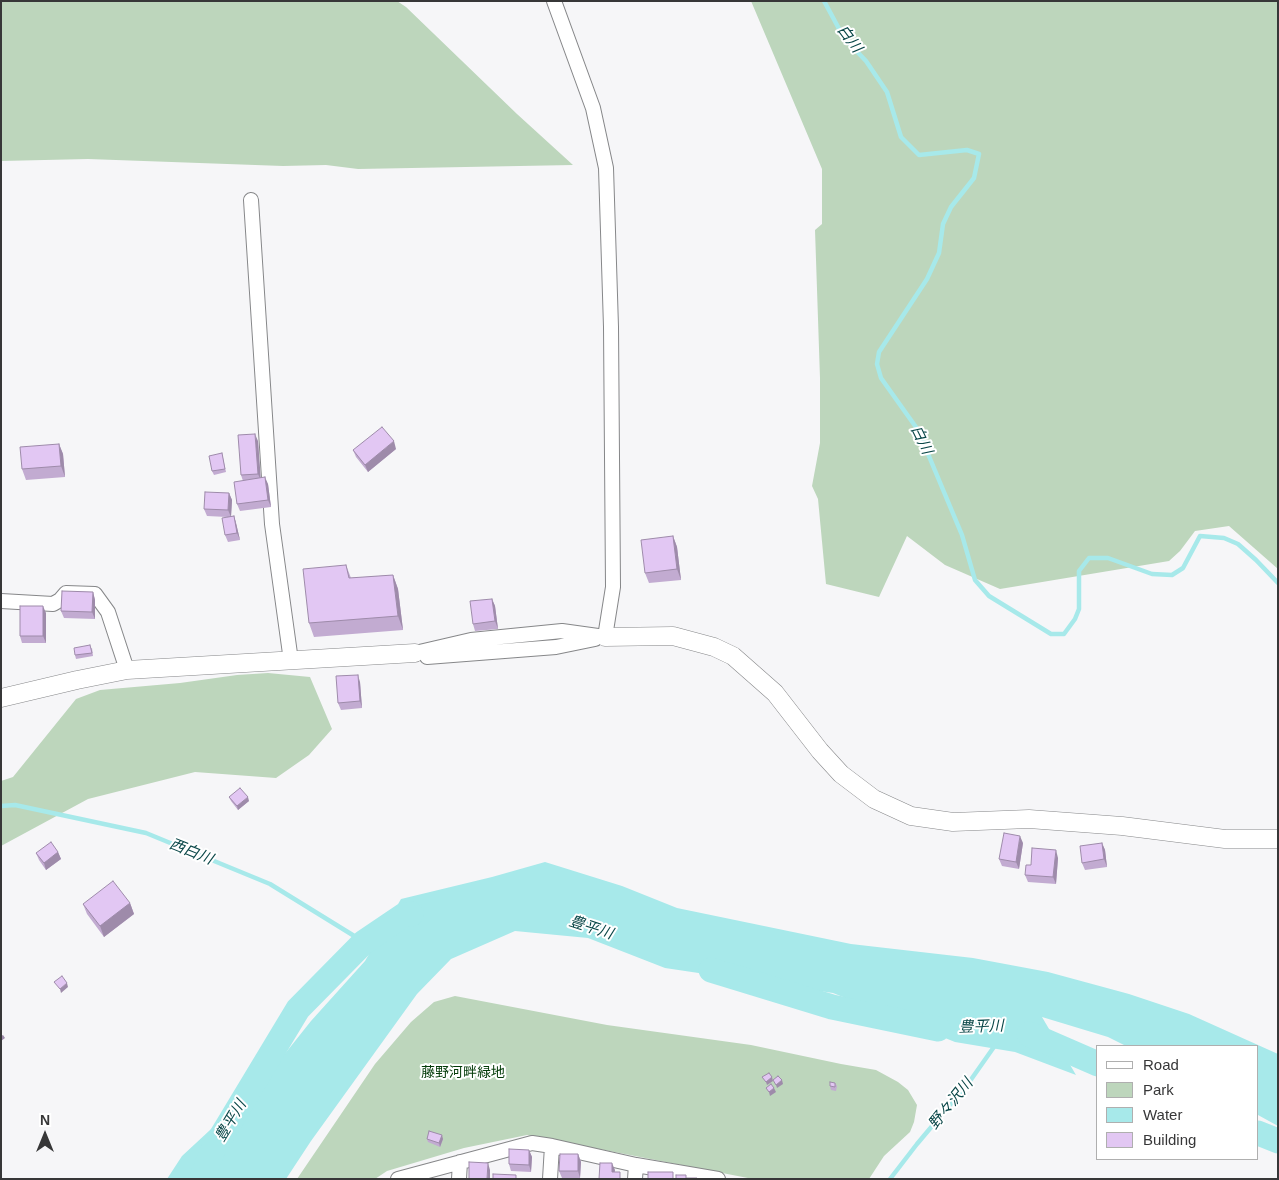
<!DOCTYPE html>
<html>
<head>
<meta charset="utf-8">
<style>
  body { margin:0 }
  #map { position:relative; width:1279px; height:1180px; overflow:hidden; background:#f6f6f8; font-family:Arial,sans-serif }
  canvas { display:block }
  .frame { position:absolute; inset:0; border:2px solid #373738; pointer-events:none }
  .legend { position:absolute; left:1096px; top:1045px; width:162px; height:115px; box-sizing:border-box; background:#fff; border:1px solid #afafaf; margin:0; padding:6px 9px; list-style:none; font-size:15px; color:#373738 }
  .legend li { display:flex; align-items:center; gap:10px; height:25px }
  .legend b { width:25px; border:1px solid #afafaf }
  .north { position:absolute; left:20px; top:1110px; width:50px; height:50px; -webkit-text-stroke:4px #fff; paint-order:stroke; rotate:0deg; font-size:14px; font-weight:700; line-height:20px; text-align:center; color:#373738 }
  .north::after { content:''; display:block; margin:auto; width:18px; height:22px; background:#373738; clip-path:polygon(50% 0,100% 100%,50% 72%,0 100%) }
</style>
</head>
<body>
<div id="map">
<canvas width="1279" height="1180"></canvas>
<div class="frame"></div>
<ul class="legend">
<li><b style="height:6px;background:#fff"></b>Road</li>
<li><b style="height:14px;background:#bdd6bc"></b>Park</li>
<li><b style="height:14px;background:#a7e9ea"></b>Water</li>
<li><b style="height:14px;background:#e2c7f3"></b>Building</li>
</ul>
<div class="north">N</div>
</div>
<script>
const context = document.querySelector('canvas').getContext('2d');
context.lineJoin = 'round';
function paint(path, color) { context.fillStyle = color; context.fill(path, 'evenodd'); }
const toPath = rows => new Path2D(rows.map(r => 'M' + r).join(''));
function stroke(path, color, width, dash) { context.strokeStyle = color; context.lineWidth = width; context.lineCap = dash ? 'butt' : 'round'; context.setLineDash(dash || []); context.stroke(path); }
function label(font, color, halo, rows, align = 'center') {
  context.font = font + ' Arial,"Noto Sans JP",sans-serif'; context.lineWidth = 4; context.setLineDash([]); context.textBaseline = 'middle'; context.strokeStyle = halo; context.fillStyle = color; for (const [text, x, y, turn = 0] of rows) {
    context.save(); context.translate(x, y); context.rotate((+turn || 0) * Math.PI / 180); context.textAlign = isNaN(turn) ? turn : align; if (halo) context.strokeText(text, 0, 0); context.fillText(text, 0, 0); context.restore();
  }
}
const green = toPath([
  [1,1,397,1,406,7,517,114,573,165,358,169,326,165,283,166,88,159,1,161],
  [751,1,1278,1,1278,569,1229,526,1195,531,1180,551,1169,561,1000,589,945,565,907,536,879,597,826,584,818,499,812,486,820,443,820,378,815,230,822,224,822,169],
  [268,673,310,677,332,729,309,755,276,778,195,772,88,799,1,846,1,781,13,777,76,699,100,690,180,683,237,675],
  [455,996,607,1025,751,1045,841,1064,876,1070,898,1082,908,1090,917,1105,914,1122,910,1132,884,1156,869,1179,753,1179,527,1135,464,1148,387,1171,375,1179,297,1179,375,1064,411,1022,434,1002]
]);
const water = toPath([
  [545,862,622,886,677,908,851,944,973,958,1048,972,1129,994,1189,1014,1278,1054,1278,1126,1258,1115,1258,1046,1126,1046,1108,1037,1042,1017,1076,1075,1015,1052,955,1042,833,993,665,968,588,938,515,931,451,959,417,994,311,1141,286,1179,167,1179,182,1156,264,1080,311,1021,365,961,401,899,492,877]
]);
const stream = toPath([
  [824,1,844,38,866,61,887,92,901,137,919,155,967,150,979,154,974,178,951,207,943,224,939,253,927,279,879,352,877,364,881,378,918,430,962,535,975,580,989,596,1051,634,1064,634,1075,619,1079,609,1079,571,1089,558,1108,558,1152,574,1172,575,1183,568,1200,536,1224,538,1238,544,1256,560,1278,583],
  [1,806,15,805,146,833,270,884,364,942],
  [890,1179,917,1144,970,1081,996,1044]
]);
const river = toPath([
  [711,970,832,1007,938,1029],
  [1029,1034,1098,1064],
  [1258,1133,1278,1141],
  [201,1179,213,1150,298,1009,364,942,404,915,411,914]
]);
const minor = toPath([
  [554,1,593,108,606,168,611,327,613,587,605,637],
  [251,200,272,524,291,661],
  [1,601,53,604,60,600,66,593,95,594,108,612,127,670],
  [415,653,471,640,562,631,605,637],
  [427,657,556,647,595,639],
  [398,1179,532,1143,552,1146,636,1165,718,1179],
  [459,1179,460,1162],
  [550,1179,552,1146],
  [635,1179,636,1165]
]);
const tertiary = toPath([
  [605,637,673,636,714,647,733,656,775,693,820,751,841,774,874,799,911,816,953,822,1029,819,1122,826,1225,839,1278,839],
  [1,698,77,680,127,670,415,653]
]);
const wall = toPath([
  [258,441,260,478,268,484,271,507,240,511,237,504,243,481,241,475],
  [59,444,63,454,65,477,26,480,22,469],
  [396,449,368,472,356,457,353,450],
  [222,453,226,472,214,475,212,471],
  [229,493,232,500,231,516,234,516,236,523,240,540,228,542,225,535,227,517,207,516,204,509],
  [673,536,677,547,681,580,649,583,645,573],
  [346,565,351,578,393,575,398,589,403,630,314,637,309,623],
  [93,592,95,600,95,619,64,618,61,611],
  [492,599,495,606,498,629,475,631,473,624],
  [46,613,46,643,22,643,20,636],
  [92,648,93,656,76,659,75,655],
  [360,682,362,708,341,710,338,703],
  [229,797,249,801,238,810,231,801],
  [1023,843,1019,869,1002,866,999,859],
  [1102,843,1105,850,1107,867,1085,870,1082,863],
  [58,852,61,859,46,870,39,860,36,853],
  [1058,858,1056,884,1028,882,1025,875],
  [130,903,134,914,104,937,87,914,83,904],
  [835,1083,837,1086,836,1091,831,1090,830,1086],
  [427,1139,443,1139,440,1147,428,1142],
  [529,1150,532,1157,531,1172,511,1171,509,1164],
  [578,1154,581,1162,580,1178,562,1178,559,1171]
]);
const shadedWall = toPath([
  [255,434,258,441,261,481,258,474],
  [394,441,396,449,368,472,365,465],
  [59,444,63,454,65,477,61,466],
  [265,477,268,484,271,507,268,500],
  [229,493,232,500,231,517,228,510],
  [234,516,236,523,240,540,237,533],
  [673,536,677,547,681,580,677,569],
  [393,575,398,589,403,630,398,616],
  [93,592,95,600,95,619,92,612],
  [492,599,495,606,498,629,495,621],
  [43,606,46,613,46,643,43,636],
  [358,675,360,682,362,708,360,701],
  [248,797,249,801,238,810,237,806],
  [1020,836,1023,843,1019,869,1016,862],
  [1102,843,1105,850,1107,867,1104,859],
  [1056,850,1058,858,1056,884,1053,877],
  [58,852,61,859,46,870,44,863],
  [130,903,134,914,104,937,100,926],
  [67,983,68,987,61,993,60,989],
  [3,1035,5,1038,1,1041,1,1036],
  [772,1077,773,1081,767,1085,766,1082],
  [782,1080,783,1084,777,1088,776,1085],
  [774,1088,776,1092,770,1096,769,1092],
  [442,1135,443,1139,440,1147,439,1143],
  [529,1150,532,1157,531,1172,529,1165],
  [578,1154,581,1162,580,1178,578,1171],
  [488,1163,490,1170,490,1179,487,1179],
  [612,1163,615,1170,614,1179,612,1172]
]);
const building = toPath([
  [382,427,394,441,365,465,353,450,382,427],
  [255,434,258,474,241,475,238,435,255,434],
  [59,444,61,466,22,469,20,447,59,444],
  [222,453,225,469,212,471,209,456,222,453],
  [265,477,268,500,237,504,234,482,265,477],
  [205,492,229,493,228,510,204,509,205,492],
  [234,516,237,533,225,535,222,518,234,516],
  [673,536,677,569,645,573,641,540,673,536],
  [346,565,349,578,393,575,398,616,309,623,303,569,346,565],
  [62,591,93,592,92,612,61,611,62,591],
  [492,599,495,621,473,624,470,601,492,599],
  [20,606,43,606,43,636,20,636,20,606],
  [90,645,92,653,75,655,74,648,90,645],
  [358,675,360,701,338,703,336,676,358,675],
  [240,788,248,797,237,806,229,797,240,788],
  [1004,833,1020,836,1016,862,999,859,1004,833],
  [51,842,58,852,44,863,36,853,51,842],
  [1102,843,1104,859,1082,863,1080,846,1102,843],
  [1032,848,1056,850,1053,877,1025,875,1026,865,1031,865,1032,848],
  [113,881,130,903,100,926,83,904,113,881],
  [62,976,67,983,60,989,54,982,62,976],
  [769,1073,772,1077,766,1082,762,1077,769,1073],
  [778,1076,782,1080,776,1085,773,1080,778,1076],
  [830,1082,835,1083,835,1087,830,1086,830,1082],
  [771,1084,774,1088,769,1092,766,1088,771,1084],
  [429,1131,442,1135,439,1143,427,1139,429,1131],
  [509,1149,529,1150,529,1165,509,1164,509,1149],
  [560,1154,578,1154,578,1171,559,1171,560,1154],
  [469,1162,488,1163,487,1179,469,1179,469,1162],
  [600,1163,612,1163,612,1172,620,1172,620,1179,599,1179,600,1163],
  [648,1172,673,1172,673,1179,648,1179,648,1172],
  [493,1174,516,1175,516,1179,493,1179,493,1174],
  [676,1175,686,1175,686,1178,697,1178,697,1179,676,1179,676,1175]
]);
const parkNames = [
  ["藤野河畔緑地",463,1073]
];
const waterNames = [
  ["白川",849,39,53],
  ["白川",921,440,64],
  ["西白川",191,852,22],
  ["豊平川",591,928,18],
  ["豊平川",981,1027,-2],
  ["野々沢川",951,1104,-51],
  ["豊平川",231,1121,-59]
];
paint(green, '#bdd6bc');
paint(water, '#a7e9ea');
stroke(stream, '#a7e9ea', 4.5);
stroke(river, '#a7e9ea', 25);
stroke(minor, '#868789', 16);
stroke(tertiary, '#868789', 19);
stroke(minor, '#fff', 14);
stroke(tertiary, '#fff', 18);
paint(wall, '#c2abd1');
paint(shadedWall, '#9e8baa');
paint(building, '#e2c7f3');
stroke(building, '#9e8baa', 1);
label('14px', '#023a07', '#fff', parkNames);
label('italic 15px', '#0a4748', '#fff', waterNames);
</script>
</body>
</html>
